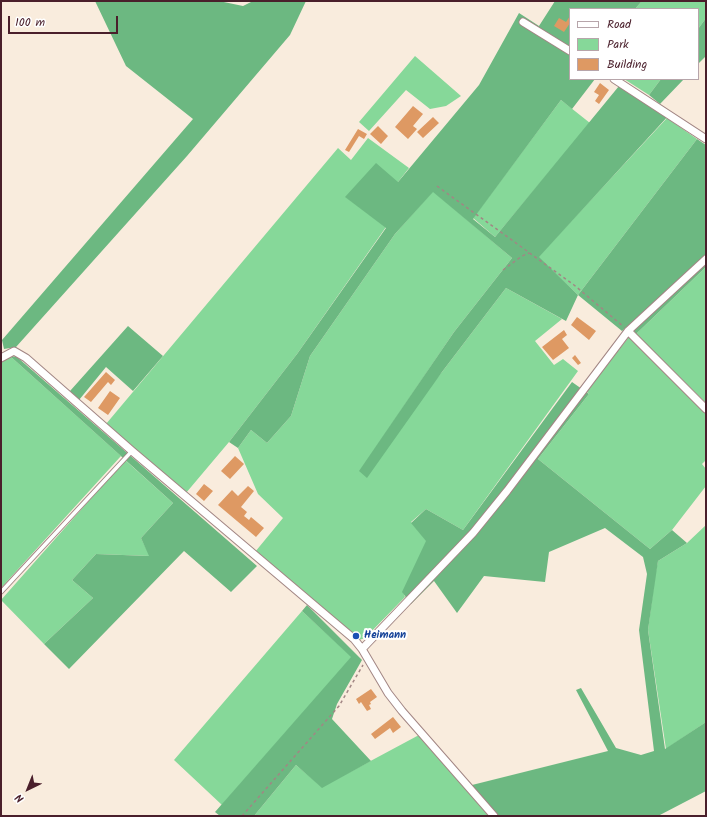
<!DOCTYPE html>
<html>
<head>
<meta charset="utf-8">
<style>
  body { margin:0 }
  #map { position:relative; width:707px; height:817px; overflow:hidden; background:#f9ecdd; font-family:Kalam,sans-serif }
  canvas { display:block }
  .frame { position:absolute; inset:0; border:2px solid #4a1f2b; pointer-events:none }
  .legend { position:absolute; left:569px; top:8px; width:130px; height:72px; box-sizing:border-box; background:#fff; border:1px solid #b7a5aa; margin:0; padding:5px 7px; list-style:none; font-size:12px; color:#4a1f2b }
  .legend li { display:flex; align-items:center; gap:8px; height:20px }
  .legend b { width:20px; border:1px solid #b7a5aa }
  .north { position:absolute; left:8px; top:769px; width:40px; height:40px; -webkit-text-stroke:3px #fff; paint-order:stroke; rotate:223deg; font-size:11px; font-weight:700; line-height:16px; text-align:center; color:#4a1f2b }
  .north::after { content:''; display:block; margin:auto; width:14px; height:18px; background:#4a1f2b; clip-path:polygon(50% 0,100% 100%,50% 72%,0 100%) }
  .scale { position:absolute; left:8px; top:16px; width:110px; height:18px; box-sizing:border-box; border:2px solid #4a1f2b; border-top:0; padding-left:5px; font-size:12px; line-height:14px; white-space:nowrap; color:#4a1f2b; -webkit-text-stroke:3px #fff; paint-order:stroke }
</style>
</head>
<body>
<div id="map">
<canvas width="707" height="817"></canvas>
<div class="frame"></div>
<ul class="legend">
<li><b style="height:5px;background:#fff"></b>Road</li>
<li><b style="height:11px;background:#86d899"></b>Park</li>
<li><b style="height:11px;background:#de9963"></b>Building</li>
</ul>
<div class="north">N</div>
<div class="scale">100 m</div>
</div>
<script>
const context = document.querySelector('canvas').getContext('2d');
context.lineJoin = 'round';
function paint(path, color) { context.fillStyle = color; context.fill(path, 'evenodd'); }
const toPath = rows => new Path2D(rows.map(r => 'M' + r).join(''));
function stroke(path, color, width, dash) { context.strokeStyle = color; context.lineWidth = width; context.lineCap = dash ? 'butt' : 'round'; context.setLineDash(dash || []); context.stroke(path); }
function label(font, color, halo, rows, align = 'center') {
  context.font = font + ' Kalam,sans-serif'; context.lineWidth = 4; context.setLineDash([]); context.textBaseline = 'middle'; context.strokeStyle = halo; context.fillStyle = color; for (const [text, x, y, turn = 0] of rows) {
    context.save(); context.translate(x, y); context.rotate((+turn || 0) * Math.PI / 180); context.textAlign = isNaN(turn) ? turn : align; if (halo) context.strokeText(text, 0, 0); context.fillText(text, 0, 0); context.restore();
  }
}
const green = toPath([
  [642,1,706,1,706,18,698,29,698,9,635,9],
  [415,56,461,96,446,106,430,109,406,90,369,131,359,122],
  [624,79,661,79,649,95],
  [561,100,590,123,495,237,473,218],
  [667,118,697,139,578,295,538,257],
  [368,138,409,168,398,182,346,197,386,227,297,354,229,442,186,493,106,424,338,148,351,160],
  [433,191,512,258,454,332,360,471,442,372,506,288,562,319,535,341,554,365,563,359,578,371,463,530,426,509,411,522,427,541,403,592,405,597,365,638,359,640,255,552,283,518,258,494,238,448,251,430,267,443,291,416,310,356,395,234],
  [706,267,706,403,636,334],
  [629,337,706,414,706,460,702,464,706,469,706,486,672,530,650,549,538,459,589,394,586,391],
  [10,356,121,456,1,588,1,362],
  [125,460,173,503,141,538,150,556,96,554,72,580,93,598,44,644,1,600],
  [706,525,706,722,666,749,648,630,655,576,658,561,687,543],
  [302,611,352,657,222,805,174,760],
  [419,735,489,816,254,816,296,765,322,787]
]);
const forest = toPath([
  [95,1,219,1,243,6,253,1,306,1,290,35,187,156,16,347,4,349,2,340,193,119,126,66],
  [555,1,642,1,635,9,570,9,570,79,595,79,572,109,561,100,473,219,495,237,619,86,669,115,539,257,578,295,697,139,706,145,706,267,636,334,629,325,622,331,578,295,566,321,506,288,442,372,367,478,359,471,454,332,512,258,433,192,395,234,310,356,291,416,267,443,251,430,238,448,229,442,297,354,386,228,345,197,376,163,398,182,479,85,519,13,539,26],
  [706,18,706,56,698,64,698,29],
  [661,79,684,79,660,104,649,95],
  [128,326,163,356,133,391,106,367,79,400,70,391],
  [10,356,17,357,257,566,231,592,184,551,69,669,44,644,93,598,72,580,96,554,149,556,141,538,173,503],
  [572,382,589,394,538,459,650,549,672,530,687,543,658,561,648,630,665,749,706,722,706,791,658,816,498,816,472,785,608,751,576,690,581,688,616,748,641,755,654,751,639,630,647,574,643,557,605,528,549,552,545,582,484,576,457,613,434,581,411,604,402,592,426,541,411,523,426,509,463,530],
  [307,605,362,660,337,704,332,719,371,761,322,788,296,765,254,816,220,816,215,812,351,657,302,611]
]);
const building = toPath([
  [570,16,570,23,564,32,554,26,559,18,566,22],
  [600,83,609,90,599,104,595,101,599,95,594,92],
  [413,106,423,114,413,126,417,129,408,139,395,127],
  [433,117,439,123,423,138,417,132],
  [378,126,388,136,381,144,370,134],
  [358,129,367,134,364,139,359,136,349,152,345,150],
  [577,317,596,331,589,340,571,325],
  [564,330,567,335,562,339,569,348,553,360,542,347],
  [575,355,581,363,578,365,572,358],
  [106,372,115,380,111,385,108,382,91,402,84,397],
  [110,391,120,398,108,415,98,408],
  [235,456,244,464,230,479,221,471],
  [204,484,213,491,204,501,196,494],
  [248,486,254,491,241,507,247,512,244,516,249,520,251,517,264,528,256,537,218,505,232,490,238,496],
  [371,689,377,697,370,702,371,704,369,705,371,709,367,711,361,702,359,704,356,699],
  [393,717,401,727,393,733,390,728,375,739,371,734]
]);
const path = toPath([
  [437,186,574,285,624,327],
  [503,270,522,256,529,253],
  [242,816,339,706,363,665]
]);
const service = toPath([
  [1,592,132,451]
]);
const minor = toPath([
  [523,22,570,51],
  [614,79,706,139],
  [628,331,706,409],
  [1,358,14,351,26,358,132,451,354,639,362,649,388,693,402,711,494,816],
  [362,649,473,533,507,491,628,331,706,259]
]);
const markers = [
  [356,636,4,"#1a4fb4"]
];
const transitNames = [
  ["Heimann",364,636]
];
paint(green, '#86d899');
paint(forest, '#6cb881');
paint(building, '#de9963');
stroke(service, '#a28684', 5.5);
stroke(minor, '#a28684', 9);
stroke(path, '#a28684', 1.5, [3, 3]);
stroke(service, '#fff', 3.5);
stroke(minor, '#fff', 7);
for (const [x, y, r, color] of markers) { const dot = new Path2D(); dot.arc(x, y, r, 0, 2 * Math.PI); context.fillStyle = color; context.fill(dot); stroke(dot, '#fff', 1.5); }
label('bold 11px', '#164399', '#fff', transitNames, 'left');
</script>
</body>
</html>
